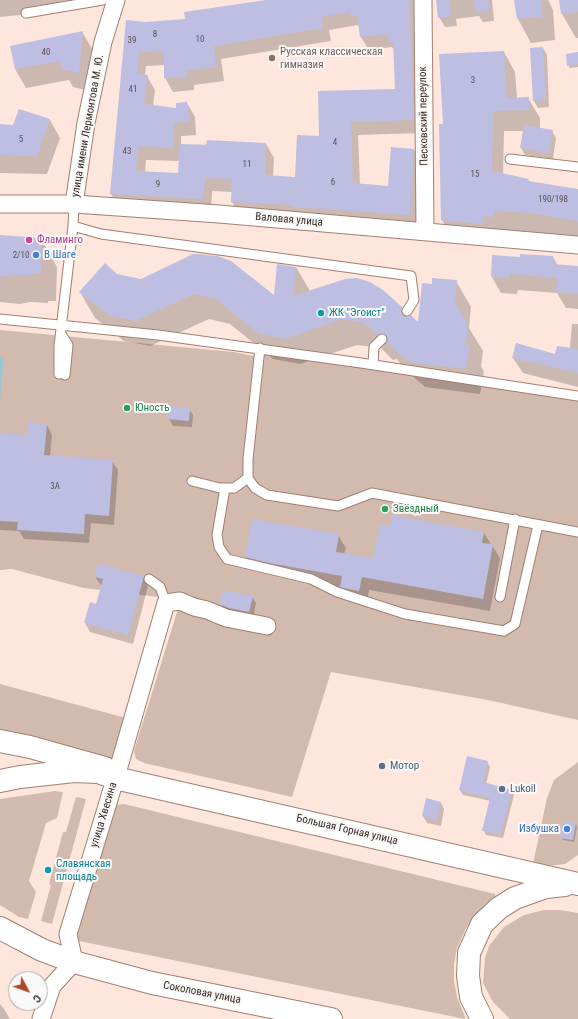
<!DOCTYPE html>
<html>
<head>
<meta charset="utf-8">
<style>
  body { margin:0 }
  #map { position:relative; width:578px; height:1019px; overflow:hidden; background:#fee6dc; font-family:"Roboto Condensed",sans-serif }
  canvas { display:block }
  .north { position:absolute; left:8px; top:971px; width:40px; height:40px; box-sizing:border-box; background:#f9f9f9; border:1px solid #ada7a5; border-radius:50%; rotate:131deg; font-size:11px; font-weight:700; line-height:16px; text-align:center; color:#3b2d26 }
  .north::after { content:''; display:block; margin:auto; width:14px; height:18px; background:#af4724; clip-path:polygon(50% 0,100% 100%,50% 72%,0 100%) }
</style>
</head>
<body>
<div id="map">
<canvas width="578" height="1019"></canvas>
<div class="north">С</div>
</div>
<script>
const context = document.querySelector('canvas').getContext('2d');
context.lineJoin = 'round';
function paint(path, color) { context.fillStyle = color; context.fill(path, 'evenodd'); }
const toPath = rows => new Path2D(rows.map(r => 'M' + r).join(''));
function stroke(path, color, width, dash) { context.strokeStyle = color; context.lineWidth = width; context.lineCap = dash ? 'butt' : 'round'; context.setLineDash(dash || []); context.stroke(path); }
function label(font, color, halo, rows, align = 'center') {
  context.font = font + ' "Roboto Condensed",sans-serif'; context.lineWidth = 4; context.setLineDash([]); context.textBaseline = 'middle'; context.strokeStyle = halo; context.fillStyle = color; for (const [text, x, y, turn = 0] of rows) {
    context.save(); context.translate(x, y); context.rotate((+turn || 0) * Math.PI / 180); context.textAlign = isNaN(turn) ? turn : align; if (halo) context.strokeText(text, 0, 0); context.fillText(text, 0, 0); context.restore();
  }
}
const green = toPath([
  [0,330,234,352,258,357,260,348,578,396,578,720,488,700,331,672,292,797,144,763,136,759,134,751,182,596,158,597,84,588,12,569,0,570],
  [0,684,126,718,116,755,111,762,0,734],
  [578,762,578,855,565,864,547,866,533,864,547,798,554,780],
  [55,791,63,792,57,818,46,823,29,881,36,892,28,919,19,917,0,905,0,799],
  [76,797,86,799,52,924,41,921,51,885,49,884,63,832,66,832],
  [124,804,495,894,495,898,484,906,473,918,465,930,457,948,454,964,454,981,457,997,465,1017,465,1019,79,941,77,937,78,930,113,810,116,805],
  [544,910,560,910,578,913,578,1019,510,1019,493,1002,483,983,485,958,489,946,504,927,524,915]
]);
const water = toPath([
  [0,357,4,357,0,400]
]);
const shadow = toPath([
  [0,0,77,0,29,14,0,17],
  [273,0,414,0,417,27,421,133,358,135,360,185,389,187,414,150,422,164,418,229,240,215,232,202,232,192,212,191,211,213,119,208,111,194,127,21,146,23,186,20],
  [358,25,360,29,361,37,369,50,392,47,394,50,396,90,320,137,296,178,273,177,274,158,266,144,181,145,181,136,196,135,195,117,187,103,177,109,153,106,155,90,147,76,145,76,146,66,165,65,165,78,173,92,194,90,194,85,224,81,221,59,331,41,329,30],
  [146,160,180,161,179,174,145,173],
  [437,0,492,0,494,21,483,22,479,16,456,19,457,26,445,27,439,17],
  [515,0,548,0,553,10,555,40,531,43,518,19],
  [560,0,578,0,578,38,576,38,562,14],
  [82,32,93,50,90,91,73,87,69,80,26,88,15,69,11,46],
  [543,48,547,55,549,107,538,108,534,101,531,49],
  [504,52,515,72,517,98,528,98,540,118,540,129,552,131,556,138,553,159,525,155,521,148,524,131,504,131,503,175,528,180,529,182,578,190,578,239,543,233,506,231,454,240,442,220,444,125],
  [578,53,578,67,570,68,568,65],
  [19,110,50,120,60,138,47,174,0,173,0,125,14,126],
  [0,237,41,239,57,267,56,301,48,301,48,303,30,302,20,304,0,302],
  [200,254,217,257,275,297,296,267,310,291,402,308,408,318,418,324,433,285,456,281,471,307,469,328,483,351,481,366,484,372,480,394,425,387,403,368,397,359,393,360,381,348,357,345,300,364,273,359,230,324,209,319,150,346,124,341,95,318,80,292,116,275,141,280,194,255],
  [553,257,558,266,578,267,578,309,566,308,557,293,518,290,517,294,501,293,492,277,521,258],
  [572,324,578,324,578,387,523,373,513,358,556,355,570,349],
  [189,409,193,415,192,427,173,426,169,419],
  [47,425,52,435,50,457,112,461,118,470,114,525,91,523,89,543,24,539,19,531,0,530,0,448,28,436],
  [391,527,484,533,500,558,490,611,369,590,367,603,349,600,342,587,277,575,253,570,246,557,338,535,346,548,344,554,374,560],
  [95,577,143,577,148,586,133,644,90,632,85,623,97,605,102,586],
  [252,597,256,603,253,619,224,611,221,604],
  [487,762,490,767,486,784,511,790,514,795,503,838,486,835,484,830,491,801,463,795,460,790],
  [426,800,441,803,444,809,441,826,427,823,423,816],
  [576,824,577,827,574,842,563,840,561,837],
  [0,1004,4,1009,10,1019,0,1019]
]);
const building = toPath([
  [266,0,409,0,414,120,351,122,353,183,388,186,391,147,414,149,410,215,293,207,294,205,231,202,232,179,205,178,203,199,110,194,126,20,146,22,185,19,184,12],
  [350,12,351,16,357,15,360,37,388,34,388,42,393,41,395,89,318,91,319,136,297,135,295,177,265,175,266,143,207,140,206,145,180,144,178,173,136,171,139,146,173,148,174,123,189,121,187,102,176,103,176,108,144,104,148,75,137,74,139,52,164,51,164,78,187,77,186,71,216,67,214,46,323,28,322,17],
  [436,0,450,0,451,16,438,18],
  [474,0,488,0,489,11,476,12],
  [514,0,541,0,542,17,517,19],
  [559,0,578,0,578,12,561,14],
  [83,31,79,73,62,69,60,61,15,69,10,46],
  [543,47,546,100,533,101,530,48],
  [504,51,507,98,529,97,529,110,493,111,492,171,529,179,528,181,578,189,578,221,530,213,495,211,494,217,484,216,483,224,441,220,439,124,443,124,439,54],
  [578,52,578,64,567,66,566,54],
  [19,109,50,119,37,156,0,155,0,124,13,125],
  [524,125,553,130,549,153,520,148],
  [0,235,41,238,41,274,33,273,32,275,14,275,0,277],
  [193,254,218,256,231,261,274,295,277,264,296,267,293,296,345,279,357,278,370,282,383,290,402,307,401,311,403,316,407,317,411,315,418,322,422,283,432,284,432,278,457,280,455,303,468,325,466,345,470,345,466,369,409,362,387,343,388,338,386,335,381,333,378,335,365,323,342,319,285,339,258,333,214,298,194,294,135,321,109,315,79,292,105,263,117,274,141,279],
  [520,254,553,256,553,264,578,266,578,294,556,292,557,278,509,274,509,278,491,277,492,255,520,257],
  [516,343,555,354,557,346,578,349,578,373,512,358],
  [169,406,190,408,189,421,168,419],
  [28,422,47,424,44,455,113,460,109,516,85,514,84,534,17,530,18,522,0,521,0,433,27,435],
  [392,515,484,532,482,543,493,544,483,599,362,577,359,591,343,588,340,587,342,576,269,563,245,557,252,519,339,534,336,552,373,558,380,524,390,526],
  [98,564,144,576,128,635,84,623,90,602,96,604,103,579,94,577],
  [223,590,253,596,249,612,229,608,219,604],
  [467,756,488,761,483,782,512,790,501,834,482,831,490,798,459,790],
  [426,798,441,802,437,820,422,816],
  [563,820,576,823,573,840,560,838]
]);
const lane = toPath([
  [26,13,103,0],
  [510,159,578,167],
  [73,226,101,234,411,276,414,300,407,311],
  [0,319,158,335,361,363,578,396],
  [61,334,68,345,65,375],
  [260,348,248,459,248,478,255,488,267,495,338,506,372,493,578,532],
  [373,364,374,347,382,339],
  [59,374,59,346,73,226,74,204],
  [192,481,220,488,234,488,248,478],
  [225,488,217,535,219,547,227,559,311,579,337,592,405,614,504,631,515,624,538,525],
  [149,579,160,587,166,603],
  [500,597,515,519]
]);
const street = toPath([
  [423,0,425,231],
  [0,204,74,204,219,214,578,245],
  [74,204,86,123,103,42,116,0],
  [41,1019,52,986,74,962,68,934,120,763,166,603,180,601,194,607,207,610,226,618,267,626]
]);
const secondary = toPath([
  [0,741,30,747,105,768]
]);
const primary = toPath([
  [0,781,20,777,74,771,98,772,115,778,578,884],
  [0,928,42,950,74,962,152,983,331,1019],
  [482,1019,471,997,468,976,469,953,482,924,499,908,515,898,546,887,565,885]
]);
const markers = [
  [272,58,4,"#8d6e63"],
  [29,240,4,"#d1479c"],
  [36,255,4,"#3f7fe0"],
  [321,313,4,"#0f9aa8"],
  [127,408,4,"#2e9e5b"],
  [385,509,4,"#2e9e5b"],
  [382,766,4,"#5c6f8a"],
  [502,789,4,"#5c6f8a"],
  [567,829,4,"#3f7fe0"],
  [48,870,4,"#0f9aa8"]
];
const numberNames = [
  ["8",155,35],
  ["10",200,40],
  ["39",132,41],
  ["40",46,53],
  ["3",473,81],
  ["41",133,90],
  ["5",21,140],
  ["4",335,143],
  ["43",127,152],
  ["11",247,165],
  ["15",475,175],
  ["6",333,183],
  ["9",158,185],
  ["190/198",553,200],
  ["2/10",21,256],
  ["3А",55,487]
];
const educationNames = [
  ["Русская классическая",280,52],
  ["гимназия",280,65]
];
const streetNames = [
  ["Песковский переулок",424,116,-91],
  ["улица имени Лермонтова М. Ю.",88,126,-80],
  ["Валовая улица",289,220,5],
  ["улица Хвесина",104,815,-73],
  ["Большая Горная улица",347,830,13],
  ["Соколовая улица",202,993,11]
];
const hotelNames = [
  ["Фламинго",37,240]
];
const shopNames = [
  ["В Шаге",44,255],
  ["Избушка",559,829,"right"]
];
const cultureNames = [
  ["ЖК \"Эгоист\"",329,313],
  ["Славянская",56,864],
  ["площадь",56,877]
];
const leisureNames = [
  ["Юность",135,408],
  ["Звёздный",393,509]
];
const serviceNames = [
  ["Мотор",390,766],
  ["Lukoil",510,789]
];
paint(green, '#d2baaf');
paint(water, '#9cc5d3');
paint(shadow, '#0003');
paint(building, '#bebee2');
stroke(lane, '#a27f6f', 11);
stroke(street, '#a27f6f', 19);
stroke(secondary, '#a27f6f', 24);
stroke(primary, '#a27f6f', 24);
stroke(lane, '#fff', 9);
stroke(street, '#fff', 17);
stroke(secondary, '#fff', 22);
stroke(primary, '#fff', 22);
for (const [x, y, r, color] of markers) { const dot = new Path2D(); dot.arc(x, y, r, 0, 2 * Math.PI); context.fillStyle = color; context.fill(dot); stroke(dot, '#f9f9f9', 1.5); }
label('9px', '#5c5155', null, numberNames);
label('11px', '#785e54', '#f9f9f9', educationNames, 'left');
label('11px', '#3b2d26', '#f9f9f9', streetNames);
label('11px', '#b23c85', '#f9f9f9', hotelNames, 'left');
label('11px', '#366cbe', '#f9f9f9', shopNames, 'left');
label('11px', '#0d838f', '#f9f9f9', cultureNames, 'left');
label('11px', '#27864d', '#f9f9f9', leisureNames, 'left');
label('11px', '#4e5e75', '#f9f9f9', serviceNames, 'left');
</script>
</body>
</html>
